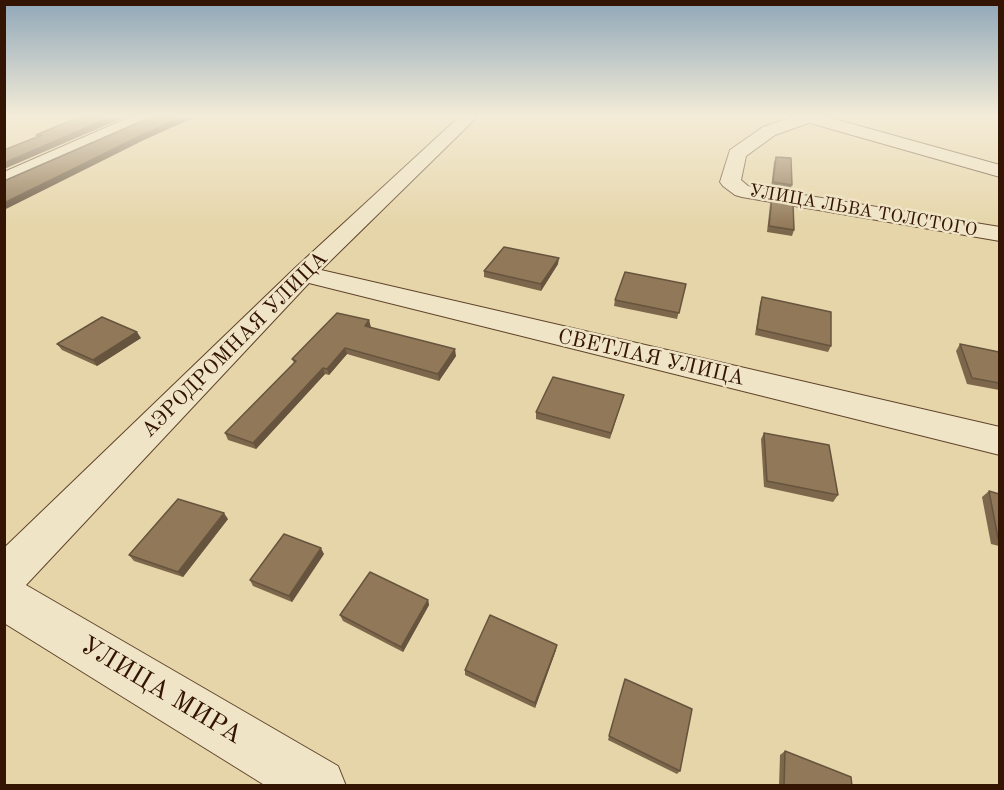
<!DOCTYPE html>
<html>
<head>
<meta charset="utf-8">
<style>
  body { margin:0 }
  #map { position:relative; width:1004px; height:790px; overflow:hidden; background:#e6d5a8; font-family:"Old Standard TT",serif }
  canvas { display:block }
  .frame { position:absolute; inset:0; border:6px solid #341402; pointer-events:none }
</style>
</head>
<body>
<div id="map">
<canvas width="1004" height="790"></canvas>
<div class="frame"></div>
</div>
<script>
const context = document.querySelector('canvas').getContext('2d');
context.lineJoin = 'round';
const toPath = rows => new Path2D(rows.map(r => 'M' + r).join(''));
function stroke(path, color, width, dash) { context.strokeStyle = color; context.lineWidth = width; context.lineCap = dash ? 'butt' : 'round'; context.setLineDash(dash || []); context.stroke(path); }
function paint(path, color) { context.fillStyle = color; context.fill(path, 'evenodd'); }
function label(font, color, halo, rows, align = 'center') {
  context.font = font + ' "Old Standard TT",serif'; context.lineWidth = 5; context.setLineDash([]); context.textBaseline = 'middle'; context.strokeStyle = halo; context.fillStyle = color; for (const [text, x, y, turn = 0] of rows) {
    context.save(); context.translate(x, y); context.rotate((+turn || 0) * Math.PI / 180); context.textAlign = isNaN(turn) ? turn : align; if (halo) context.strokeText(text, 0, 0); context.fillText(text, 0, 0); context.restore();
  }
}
const minor = toPath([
  [130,117,152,117,150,121,4,186,4,172,130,117],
  [459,117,477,117,321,270,1000,427,1000,455,309,283,26,585,338,766,346,786,266,786,4,623,4,548,294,269,459,117],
  [792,117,816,117,814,121,775,135,746,156,741,180,748,186,1000,227,1000,241,742,197,735,195,723,186,720,182,730,150,763,127,792,117]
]);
const tertiary = toPath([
  [801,117,827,117,1000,165,1000,177,803,121,801,117]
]);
const wall = toPath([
  [776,157,792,185,790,191,771,188,774,162],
  [772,198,794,230,792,236,767,232,770,204],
  [558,264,541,291,484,277,484,271],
  [686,284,677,319,614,306,615,300],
  [762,297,831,346,828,352,755,335,760,303],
  [369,320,370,327,456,356,439,381,347,354,329,375,325,374,256,449,228,440,225,433,294,363,292,359],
  [141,338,97,366,62,350,57,344],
  [960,344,999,352,999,390,967,384,956,351],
  [624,395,610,439,536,419,536,412],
  [764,433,838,495,833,502,764,487,761,439],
  [989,491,999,494,999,546,991,544,982,497],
  [228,519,183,577,134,561,129,555],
  [324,554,292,602,253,586,250,580],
  [428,600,429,605,403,652,343,621,340,615],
  [556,650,535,708,465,675,465,670],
  [625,679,680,771,677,774,608,740],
  [785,751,852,786,779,786,780,755]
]);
const shadedWall = toPath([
  [111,117,125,117,4,169,4,163],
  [183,117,195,117,144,140,4,210,4,203,142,135],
  [559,258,558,264,541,291,541,284],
  [369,320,371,327,366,332,365,326],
  [137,332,141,338,97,366,93,360],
  [345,348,347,354,329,375,327,369],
  [455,349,456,356,439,381,438,374],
  [323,368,325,374,256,449,253,443],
  [224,513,228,519,183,577,178,572],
  [321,548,324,554,292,602,289,596],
  [428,600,429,605,403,652,401,647],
  [557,645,556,650,535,708,535,703]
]);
const building = toPath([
  [79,117,111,117,4,163,4,150,42,135,36,135,79,117],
  [150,117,183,117,142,135,4,203,4,181,149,118,150,117],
  [776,157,791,158,792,185,773,182,776,157],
  [772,198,793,202,794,230,769,226,772,198],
  [504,247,559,258,541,284,484,271,504,247],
  [625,272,686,284,679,313,615,300,625,272],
  [762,297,831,312,831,346,757,329,762,297],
  [337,313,369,320,365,326,455,349,438,374,345,348,327,369,323,368,253,443,225,433,296,361,292,359,337,313],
  [102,317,137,332,93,360,57,344,102,317],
  [960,344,999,352,999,383,972,378,960,344],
  [553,377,624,395,611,433,536,412,553,377],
  [764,433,829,445,838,495,767,481,764,433],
  [989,491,999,494,999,538,998,538,989,491],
  [178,499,224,513,178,572,129,555,178,499],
  [284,534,321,548,289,596,250,580,284,534],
  [370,572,428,600,401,647,340,615,370,572],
  [490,615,557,645,535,703,465,670,490,615],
  [625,679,692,709,680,771,609,736,625,679],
  [785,751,851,777,852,786,784,786,785,751]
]);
const farStreetnames = [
  ["УЛИЦА ЛЬВА ТОЛСТОГО",863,211,10]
];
const streetNames = [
  ["АЭРОДРОМНАЯ УЛИЦА",235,345,-45],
  ["СВЕТЛАЯ УЛИЦА",651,358,13]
];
const nearStreetnames = [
  ["УЛИЦА МИРА",161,691,31]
];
stroke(minor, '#60442c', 2);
stroke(tertiary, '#60442c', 2);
paint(minor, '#efe4c6');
paint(tertiary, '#efe4c6');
paint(wall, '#7d674c');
paint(shadedWall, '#66543e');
paint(building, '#917858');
stroke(building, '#66543e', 1.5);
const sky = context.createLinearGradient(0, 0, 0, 228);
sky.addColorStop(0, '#8fa7b8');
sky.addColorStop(0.51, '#f4ecd8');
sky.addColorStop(1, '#f4ecd800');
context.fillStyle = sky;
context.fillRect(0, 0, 1004, 228);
label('18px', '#341402', '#efe4c6', farStreetnames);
label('21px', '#341402', '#efe4c6', streetNames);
label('26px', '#341402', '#efe4c6', nearStreetnames);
</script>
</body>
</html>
